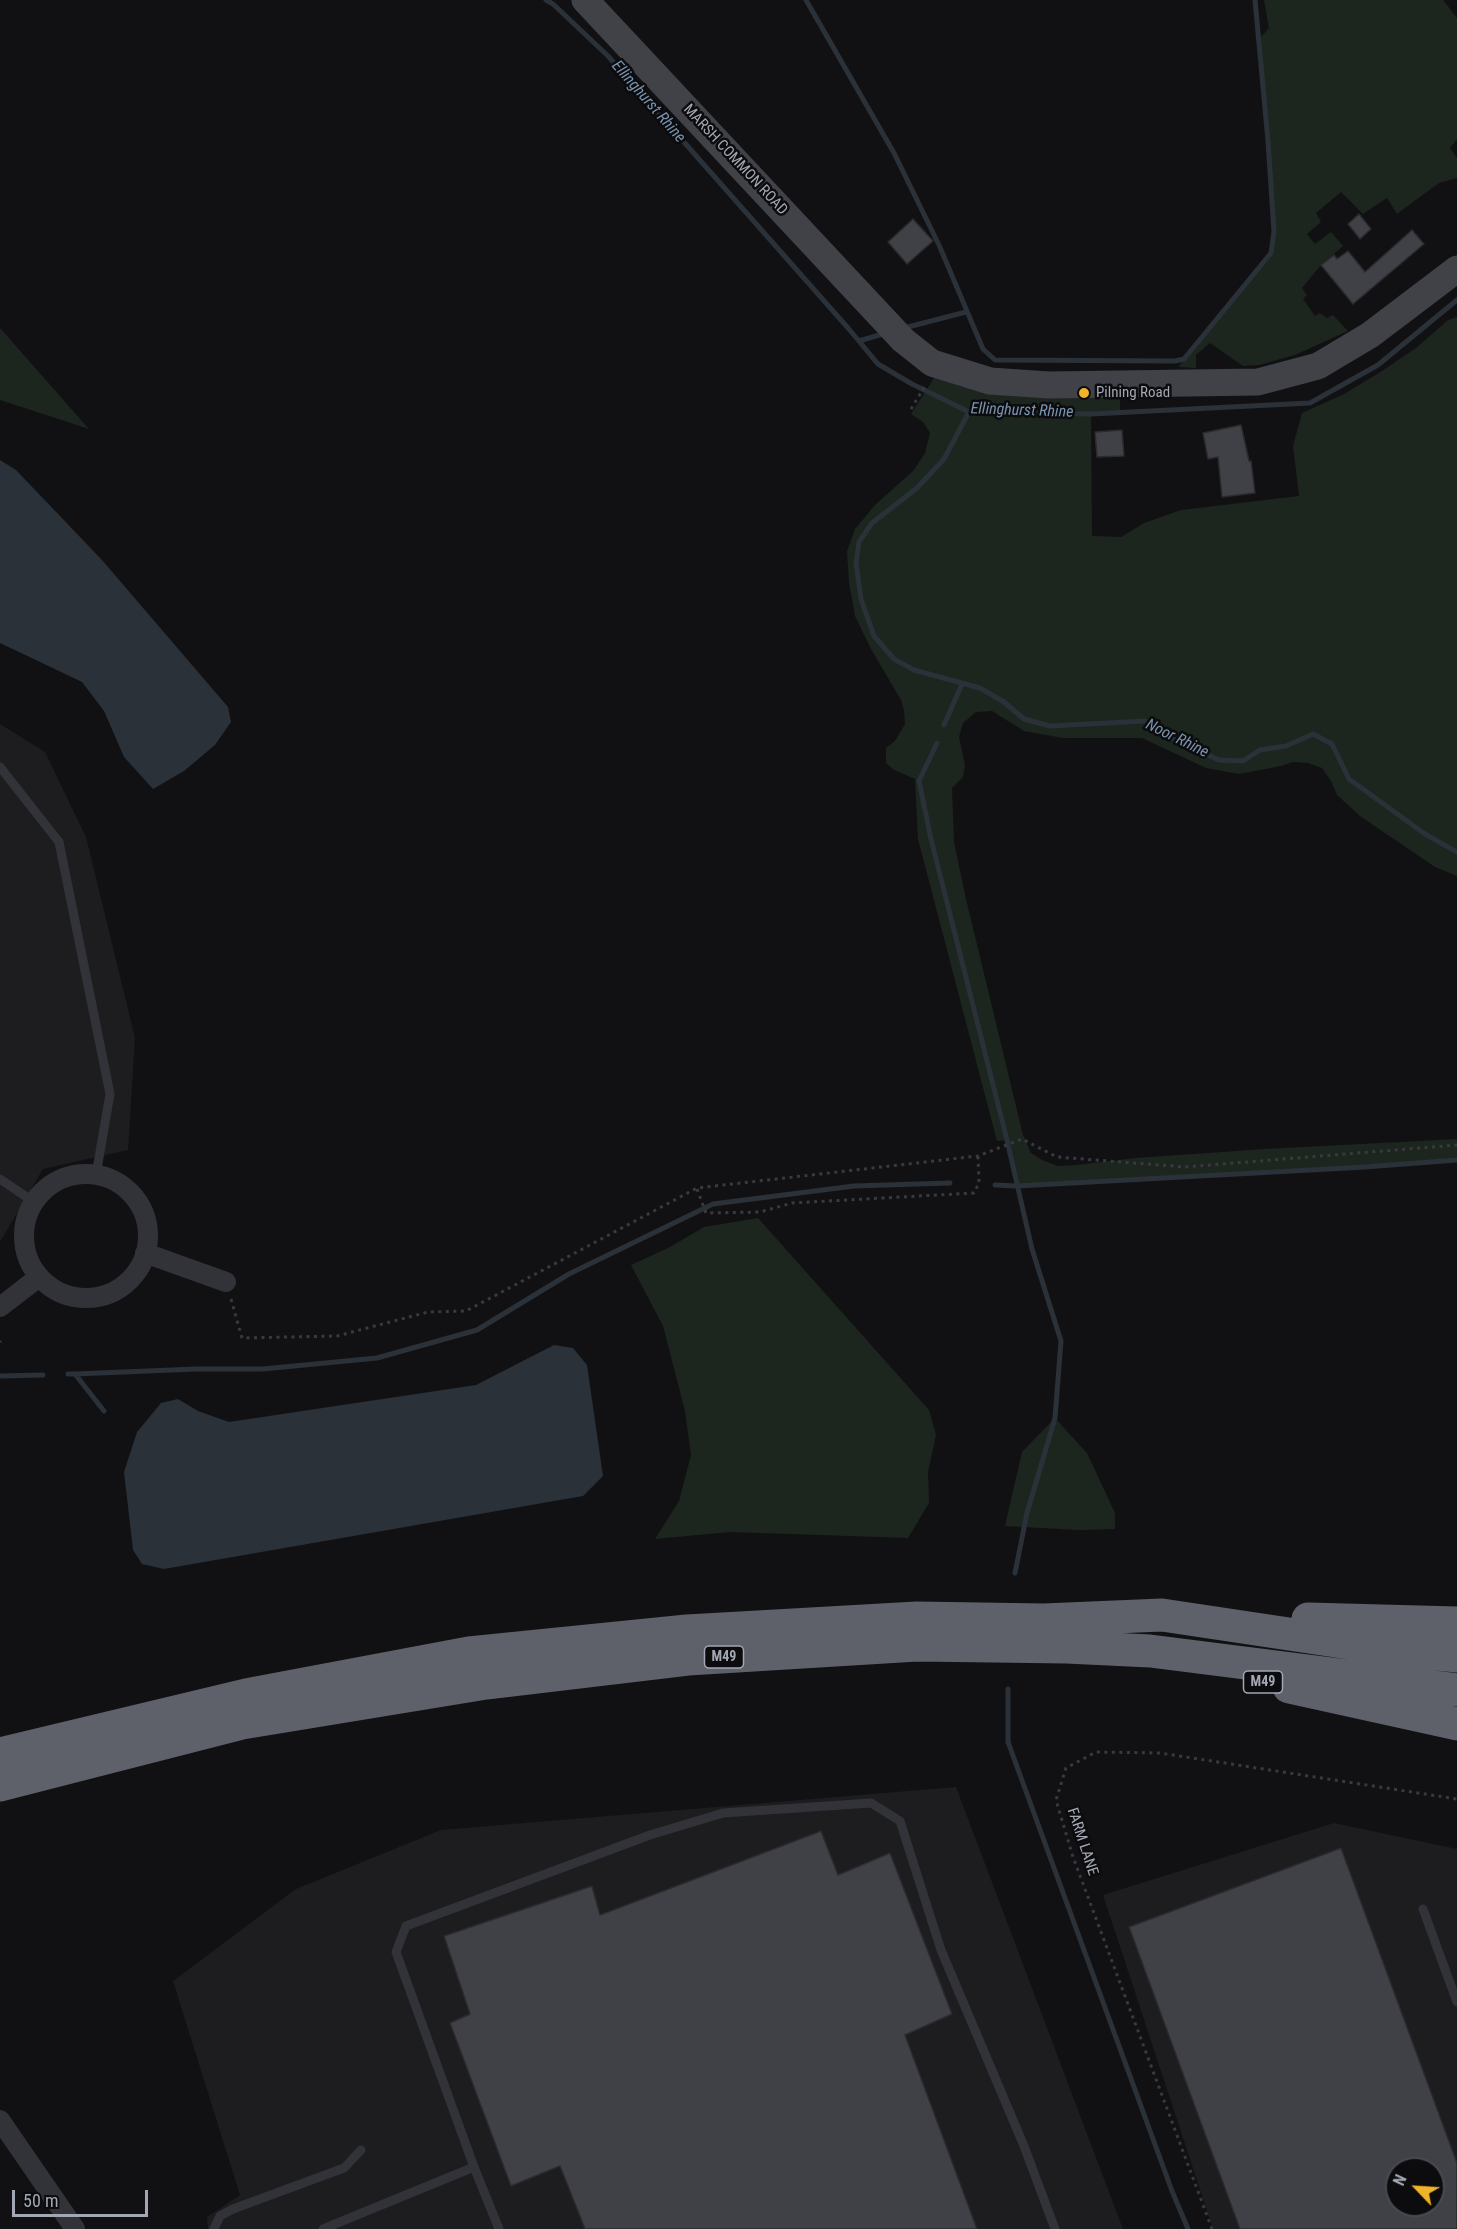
<!DOCTYPE html>
<html>
<head>
<meta charset="utf-8">
<style>
  body { margin:0 }
  #map { position:relative; width:1457px; height:2229px; overflow:hidden; background:#111113; font-family:"Roboto Condensed",sans-serif }
  canvas { display:block }
  .north { position:absolute; left:1385px; top:2157px; width:60px; height:60px; box-sizing:border-box; background:#0c0c0e; border:2px solid #484a50; border-radius:50%; rotate:295deg; font-size:16px; font-weight:700; line-height:24px; text-align:center; color:#a2a7b3 }
  .north::after { content:''; display:block; margin:auto; width:21px; height:27px; background:#f0b32c; clip-path:polygon(50% 0,100% 100%,50% 72%,0 100%) }
  .scale { position:absolute; left:12px; top:2190px; width:136px; height:27px; box-sizing:border-box; border:3px solid #a2a7b3; border-top:0; padding-left:8px; font-size:18px; line-height:21px; white-space:nowrap; color:#a2a7b3; -webkit-text-stroke:4px #0c0c0e; paint-order:stroke }
</style>
</head>
<body>
<div id="map">
<canvas width="1457" height="2229"></canvas>
<div class="north">N</div>
<div class="scale">50 m</div>
</div>
<script>
const context = document.querySelector('canvas').getContext('2d');
context.lineJoin = 'round';
function paint(path, color) { context.fillStyle = color; context.fill(path, 'evenodd'); }
const toPath = rows => new Path2D(rows.map(r => 'M' + r).join(''));
function stroke(path, color, width, dash) { context.strokeStyle = color; context.lineWidth = width; context.lineCap = dash ? 'butt' : 'round'; context.setLineDash(dash || []); context.stroke(path); }
function label(font, color, halo, rows, align = 'center') {
  context.font = font + ' "Roboto Condensed",sans-serif'; context.lineWidth = 5; context.setLineDash([]); context.textBaseline = 'middle'; context.strokeStyle = halo; context.fillStyle = color; for (const [text, x, y, turn = 0] of rows) {
    context.save(); context.translate(x, y); context.rotate((+turn || 0) * Math.PI / 180); context.textAlign = isNaN(turn) ? turn : align; if (halo) context.strokeText(text, 0, 0); context.fillText(text, 0, 0); context.restore();
  }
}
const built = toPath([
  [0,724,45,752,86,837,135,1038,128,1150,43,1169,0,1242],
  [956,1787,1123,2229,208,2229,207,2217,240,2195,173,1981,296,1889,441,1830],
  [1334,1823,1457,1849,1457,2229,1213,2229,1103,1895],
  [1397,2169,1433,2169,1433,2205,1397,2205]
]);
const green = toPath([
  [1264,0,1443,0,1457,18,1457,139,1450,148,1457,158,1457,178,1439,183,1397,214,1387,198,1363,214,1341,192,1316,213,1321,222,1307,234,1315,244,1331,232,1343,246,1321,265,1302,288,1307,295,1303,299,1315,316,1320,313,1327,318,1333,315,1348,331,1295,355,1259,365,1243,366,1210,343,1196,355,1196,368,1178,367,1271,253,1274,232,1259,39,1269,28],
  [1457,317,1457,876,1435,867,1360,816,1337,795,1331,781,1322,768,1308,763,1293,762,1281,766,1239,774,1206,768,1142,738,1063,738,1024,731,992,711,976,712,963,723,959,737,965,766,963,777,952,788,954,842,966,899,1023,1135,1031,1153,1042,1160,1058,1166,1076,1165,1136,1158,1265,1149,1457,1139,1457,1160,1365,1167,1017,1186,1007,1140,997,1141,918,839,915,779,894,770,886,763,886,748,895,741,905,724,904,710,901,700,871,649,855,616,849,583,847,551,855,529,875,505,913,471,925,453,930,433,923,422,911,414,934,378,1120,394,1120,413,1091,414,1092,536,1121,537,1144,523,1181,510,1299,496,1293,446,1302,413,1344,394,1382,371,1416,348,1448,320],
  [0,328,89,429,0,400],
  [758,1218,929,1410,936,1435,928,1472,929,1503,908,1538,730,1532,655,1539,679,1501,691,1455,685,1411,663,1326,631,1265,670,1247,704,1227],
  [1055,1418,1087,1453,1115,1513,1115,1529,1079,1530,1005,1526,1022,1452]
]);
const water = toPath([
  [0,460,16,470,102,560,228,707,231,722,215,745,184,771,153,789,124,757,104,711,82,682,0,643],
  [554,1345,573,1348,587,1365,603,1476,583,1496,164,1569,142,1564,133,1550,124,1472,137,1432,161,1403,178,1399,198,1411,229,1422,476,1385]
]);
const stream = toPath([
  [546,0,553,4,608,56,848,328,878,364,912,384,969,412,1091,414,1310,403,1378,365,1457,300],
  [806,0,894,153,939,245,983,349,995,360,1175,361,1184,359,1271,253,1274,232,1268,141,1255,0],
  [904,328,966,312],
  [859,341,886,333],
  [969,412,944,459,917,488,872,523,859,542,856,563,861,599,874,636,894,659,914,670,980,688,1004,702,1024,719,1050,726,1145,721,1169,737,1219,760,1243,761,1260,750,1286,746,1313,734,1332,744,1349,779,1425,834,1457,852],
  [944,725,962,684],
  [937,743,919,781,931,839,1006,1136,1032,1249,1061,1341,1055,1418,1027,1513,1015,1573],
  [995,1185,1017,1186,1365,1167,1457,1160],
  [68,1374,75,1374,104,1411],
  [75,1374,196,1369,263,1369,377,1358,477,1330,569,1274,713,1204,854,1186,950,1183],
  [0,1376,43,1375],
  [1008,1689,1008,1742,1172,2191,1188,2229]
]);
const building = toPath([
  [1359,214,1371,229,1360,239,1348,224,1359,214],
  [913,219,933,241,907,264,888,242,913,219],
  [1412,230,1424,244,1353,304,1321,265,1334,255,1337,259,1348,251,1365,272,1412,230],
  [1241,425,1249,461,1251,461,1255,493,1222,497,1218,457,1208,459,1203,433,1241,425],
  [1122,430,1124,456,1097,457,1095,432,1122,430],
  [821,1831,838,1875,890,1853,952,2014,905,2035,977,2229,585,2229,560,2166,511,2186,450,2023,470,2014,444,1936,592,1886,600,1915,821,1831],
  [1341,1848,1457,2163,1457,2229,1240,2229,1129,1927,1341,1848],
  [1397,2169,1433,2169,1433,2205,1397,2205,1397,2169]
]);
const path = toPath([
  [911,409,926,384],
  [697,1189,706,1213,760,1212,792,1203,974,1193,979,1183,978,1156],
  [231,1299,242,1338,337,1336,428,1312,466,1311,697,1188,978,1156,1022,1139,1057,1157,1185,1167,1457,1145],
  [0,1342,1,1341],
  [1212,2229,1073,1857,1056,1800,1066,1768,1096,1752,1160,1753,1457,1799]
]);
const lane = toPath([
  [0,767,59,842,110,1094,96,1175],
  [0,1179,34,1202],
  [1423,1909,1457,2002],
  [214,2229,220,2216,233,2209,344,2168,361,2150],
  [323,2229,474,2167],
  [499,2229,474,2167,396,1952,406,1926,650,1835,723,1813,871,1803,900,1821,941,1950,1024,2146,1055,2229]
]);
const street = toPath([
  '24 1236a62 62 0 1 1 124 0a62 62 0 1 1-124 0Z',
  [145,1253,226,1282],
  [0,1307,39,1277],
  [0,2120,75,2229]
]);
const secondary = toPath([
  [585,0,903,340,932,363,990,381,1049,385,1258,382,1318,366,1370,335,1457,269]
]);
const highway = toPath([
  [1308,1619,1457,1623],
  [1289,1687,1457,1724],
  [0,1754,246,1695,469,1653,687,1631,917,1618,1044,1620,1162,1615,1389,1649,1457,1656],
  [0,1785,242,1723,486,1683,688,1659,917,1645,1067,1647,1150,1651,1457,1690]
]);
const markers = [
  [1084,393,6,"#f0b32c"]
];
const shields = [
  [724,1657,39],
  [1263,1682,39]
];
const shieldNames = [
  ["M49",724,1657],
  ["M49",1263,1682]
];
const streetNames = [
  ["MARSH COMMON ROAD",735,160,47],
  ["FARM LANE",1082,1842,72]
];
const poiNames = [
  ["Pilning Road",1096,393]
];
const waterNames = [
  ["Ellinghurst Rhine",648,102,49],
  ["Ellinghurst Rhine",1022,411,2],
  ["Noor Rhine",1177,739,26]
];
paint(built, '#1d1d20');
paint(green, '#1d251f');
paint(water, '#2a3138');
stroke(stream, '#2a3138', 5);
paint(building, '#404146');
stroke(building, '#2b2b2f', 1.5);
stroke(path, '#383a3f', 3, [3, 4.5]);
stroke(lane, '#323338', 9);
stroke(street, '#323338', 20);
stroke(secondary, '#404248', 27);
stroke(highway, '#5e6169', 33);
for (const [x, y, r, color] of markers) { const dot = new Path2D(); dot.arc(x, y, r, 0, 2 * Math.PI); context.fillStyle = color; context.fill(dot); stroke(dot, '#0c0c0e', 2); }
for (const [x, y, w] of shields) { const box = new Path2D(); box.roundRect(x - w / 2, y - 11, w, 22, 4.5); context.fillStyle = '#0c0c0e'; context.fill(box); stroke(box, '#a2a7b3', 1.5); }
label('bold 14px', '#a2a7b3', null, shieldNames);
label('15px', '#a2a7b3', '#0c0c0e', streetNames);
label('15px', '#a2a7b3', '#0c0c0e', poiNames, 'left');
label('italic 16px', '#7994af', '#0c0c0e', waterNames);
</script>
</body>
</html>
